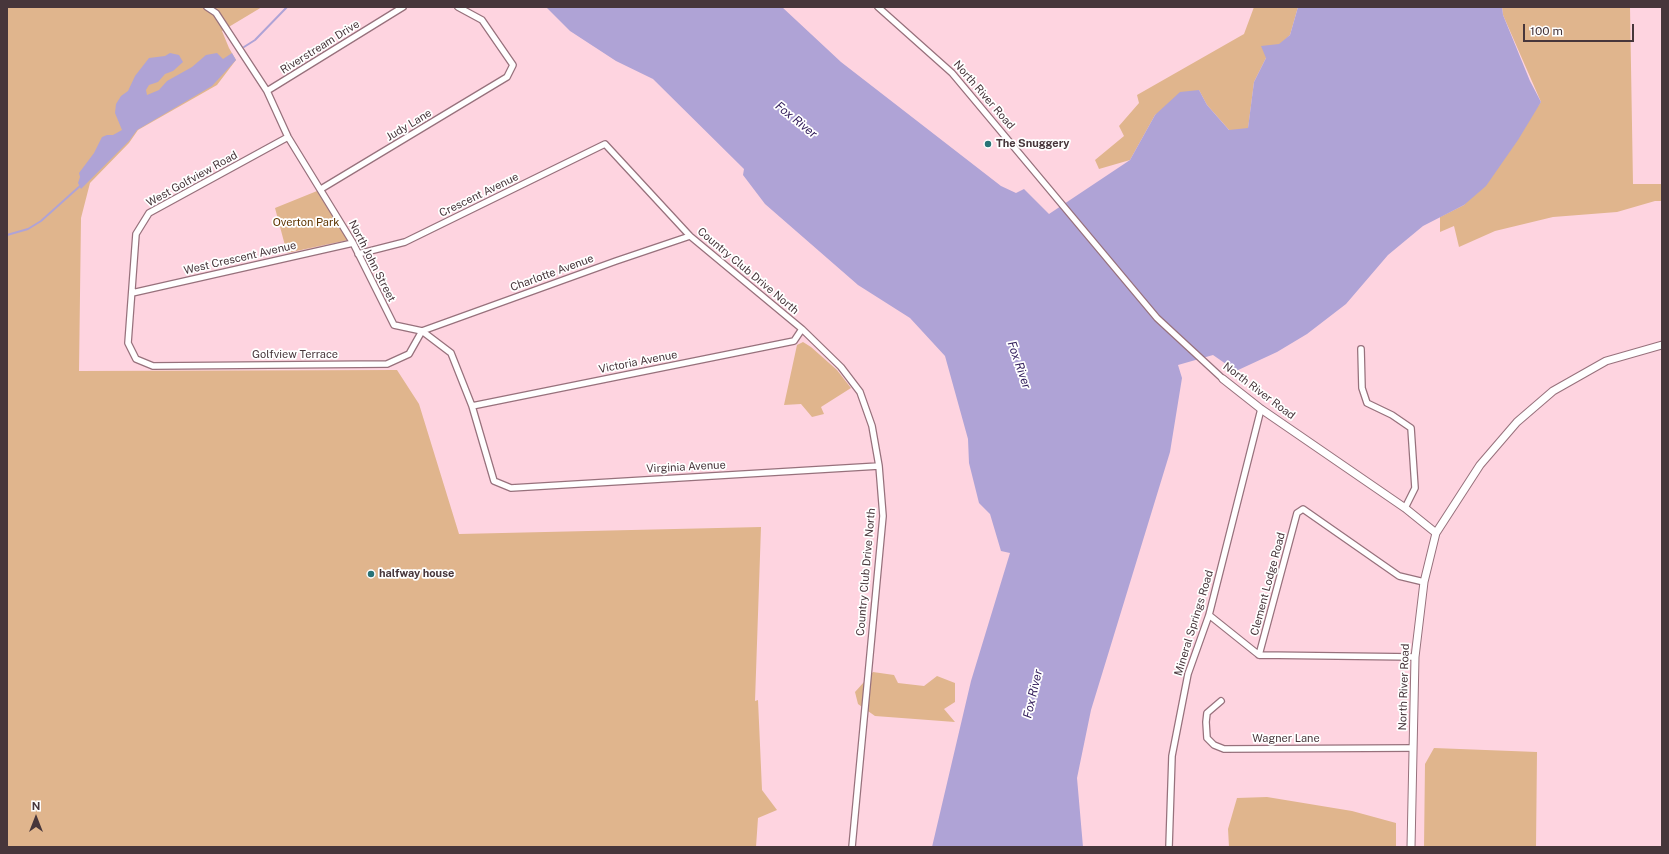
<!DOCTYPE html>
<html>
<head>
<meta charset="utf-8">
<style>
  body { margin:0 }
  #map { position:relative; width:1669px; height:854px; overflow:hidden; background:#fed4e0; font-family:"Public Sans",sans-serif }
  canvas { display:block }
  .frame { position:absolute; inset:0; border:8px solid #47363b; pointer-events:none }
  .north { position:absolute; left:16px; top:798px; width:40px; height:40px; -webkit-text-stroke:3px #fff; paint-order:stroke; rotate:0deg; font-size:11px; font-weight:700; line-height:16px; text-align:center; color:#47363b }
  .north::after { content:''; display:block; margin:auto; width:14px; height:18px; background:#47363b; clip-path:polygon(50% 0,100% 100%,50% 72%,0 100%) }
  .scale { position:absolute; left:1523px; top:24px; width:111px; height:18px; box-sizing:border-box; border:2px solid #47363b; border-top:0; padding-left:5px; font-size:12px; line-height:14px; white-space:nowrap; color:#47363b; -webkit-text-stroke:3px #fff; paint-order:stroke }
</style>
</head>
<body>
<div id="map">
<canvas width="1669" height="854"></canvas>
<div class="frame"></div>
<div class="north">N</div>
<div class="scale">100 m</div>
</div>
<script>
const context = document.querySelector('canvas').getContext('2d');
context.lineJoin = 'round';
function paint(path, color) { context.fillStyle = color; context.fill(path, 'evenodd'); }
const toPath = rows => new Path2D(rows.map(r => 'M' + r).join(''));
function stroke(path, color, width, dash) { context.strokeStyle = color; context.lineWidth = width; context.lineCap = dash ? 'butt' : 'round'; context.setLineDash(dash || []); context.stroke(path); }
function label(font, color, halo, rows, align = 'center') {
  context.font = font + ' "Public Sans",sans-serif'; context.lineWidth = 3.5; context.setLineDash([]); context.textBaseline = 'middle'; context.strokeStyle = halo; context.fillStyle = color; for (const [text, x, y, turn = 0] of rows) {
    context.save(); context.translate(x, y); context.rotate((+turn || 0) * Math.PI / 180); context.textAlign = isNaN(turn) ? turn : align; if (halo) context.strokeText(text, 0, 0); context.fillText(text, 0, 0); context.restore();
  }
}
const green = toPath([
  [7,7,262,7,222,31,229,48,236,60,217,85,138,130,129,143,90,183,81,218,79,371,397,370,419,404,459,534,761,527,755,701,758,700,762,790,777,810,758,818,756,847,7,847],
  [1254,7,1298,7,1290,35,1266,58,1254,82,1248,129,1230,131,1207,105,1199,90,1155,115,1130,160,1099,169,1095,160,1124,136,1119,126,1139,103,1137,95,1244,34],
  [1502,7,1630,7,1633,184,1662,184,1662,201,1655,201,1617,212,1553,217,1495,231,1459,247,1454,226,1440,232,1440,217,1464,205,1541,102,1503,15],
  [317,191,348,240,287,253,275,208],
  [803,342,811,347,837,370,851,388,821,407,824,414,812,417,801,404,784,405,797,345],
  [873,672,894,675,898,683,924,686,937,676,955,683,955,702,944,709,955,722,875,716,858,704,855,692],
  [1434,748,1537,752,1536,847,1424,847,1425,764],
  [1267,797,1352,811,1396,823,1396,847,1229,847,1228,829,1237,798]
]);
const water = toPath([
  [546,7,782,7,841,62,1001,186,1016,193,1024,189,1049,214,1130,160,1155,115,1180,92,1199,90,1207,105,1229,130,1248,128,1254,82,1266,58,1261,46,1279,44,1290,35,1298,7,1502,7,1503,15,1530,81,1541,102,1518,140,1486,186,1464,205,1423,226,1388,255,1346,304,1307,334,1277,352,1236,371,1213,355,1178,365,1182,378,1170,452,1091,710,1077,778,1083,847,932,847,971,681,1010,553,1001,551,990,514,979,503,969,463,968,439,945,356,910,318,858,285,765,204,743,175,744,169,653,79,616,61,570,31],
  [170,53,179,55,183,62,173,71,165,74,158,82,149,85,146,90,147,95,159,90,167,81,192,67,206,55,217,53,223,59,232,53,236,60,212,86,137,130,129,141,81,189,78,183,80,177,79,173,94,153,102,137,107,135,113,135,122,130,115,113,116,104,121,96,128,91,135,76,149,58,165,56]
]);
const stream = toPath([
  [244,47,255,40,287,7],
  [7,235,28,229,41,221,80,186]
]);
const minor = toPath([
  [207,7,216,13,267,91,288,137,353,243,394,325,422,331,451,353,472,406,494,481,511,488,879,466],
  [878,7,952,73,1157,318,1223,379],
  [267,91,403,7],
  [288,137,149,213,136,234,128,343,136,359,153,366,387,364,409,354,422,331,616,261,690,236],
  [321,189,507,77,513,65,482,20,458,7],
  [358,254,405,242,605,144,690,236,802,329,841,367,860,392,872,426,879,466,883,516,852,847],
  [132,293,353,243],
  [1361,349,1362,388,1367,403,1392,415,1411,428,1415,488,1405,508],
  [472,406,794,341,802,329],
  [1209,615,1259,655],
  [1259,655,1297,513,1303,509,1399,576,1424,582],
  [1259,655,1415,657],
  [1221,701,1207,713,1206,722,1207,738,1214,745,1224,749,1413,748],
  [1169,847,1172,756,1188,674,1209,615,1261,409]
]);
const tertiary = toPath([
  [1223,379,1261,409,1405,508,1436,533],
  [1411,847,1415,657,1424,582,1436,533,1480,465,1517,422,1553,391,1606,361,1662,345]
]);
const markers = [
  [988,144,4,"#297377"],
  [371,574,4,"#297377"]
];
const streetNames = [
  ["Riverstream Drive",320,47,-32],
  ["North River Road",984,95,49],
  ["Judy Lane",409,125,-31],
  ["West Golfview Road",192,179,-29],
  ["Crescent Avenue",479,195,-26],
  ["West Crescent Avenue",240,258,-13],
  ["North John Street",372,261,63],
  ["Country Club Drive North",748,271,40],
  ["Charlotte Avenue",552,273,-20],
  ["Golfview Terrace",295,355],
  ["Victoria Avenue",638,362,-11],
  ["North River Road",1259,391,37],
  ["Virginia Avenue",686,467,-3],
  ["Country Club Drive North",866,572,-85],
  ["Clement Lodge Road",1268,584,-75],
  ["Mineral Springs Road",1194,623,-73],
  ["North River Road",1404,687,-88],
  ["Wagner Lane",1286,739]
];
const poiNames = [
  ["The Snuggery",996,144],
  ["halfway house",379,574]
];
const parkNames = [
  ["Overton Park",306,223]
];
const waterNames = [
  ["Fox River",796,120,39],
  ["Fox River",1019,365,71],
  ["Fox River",1033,694,-77]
];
paint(green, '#e0b58d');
paint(water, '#afa3d6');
stroke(stream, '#afa3d6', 2);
stroke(minor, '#97717c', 8);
stroke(tertiary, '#97717c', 9);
stroke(minor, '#fff', 5.5);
stroke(tertiary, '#fff', 7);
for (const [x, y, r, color] of markers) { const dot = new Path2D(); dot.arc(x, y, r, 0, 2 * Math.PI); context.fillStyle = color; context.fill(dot); stroke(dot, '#fff', 1.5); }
label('11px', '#47363b', '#fff', streetNames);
label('bold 11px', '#47363b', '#fff', poiNames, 'left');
label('11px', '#5e3501', '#fff', parkNames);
label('italic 12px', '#35205d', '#fff', waterNames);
</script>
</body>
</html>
